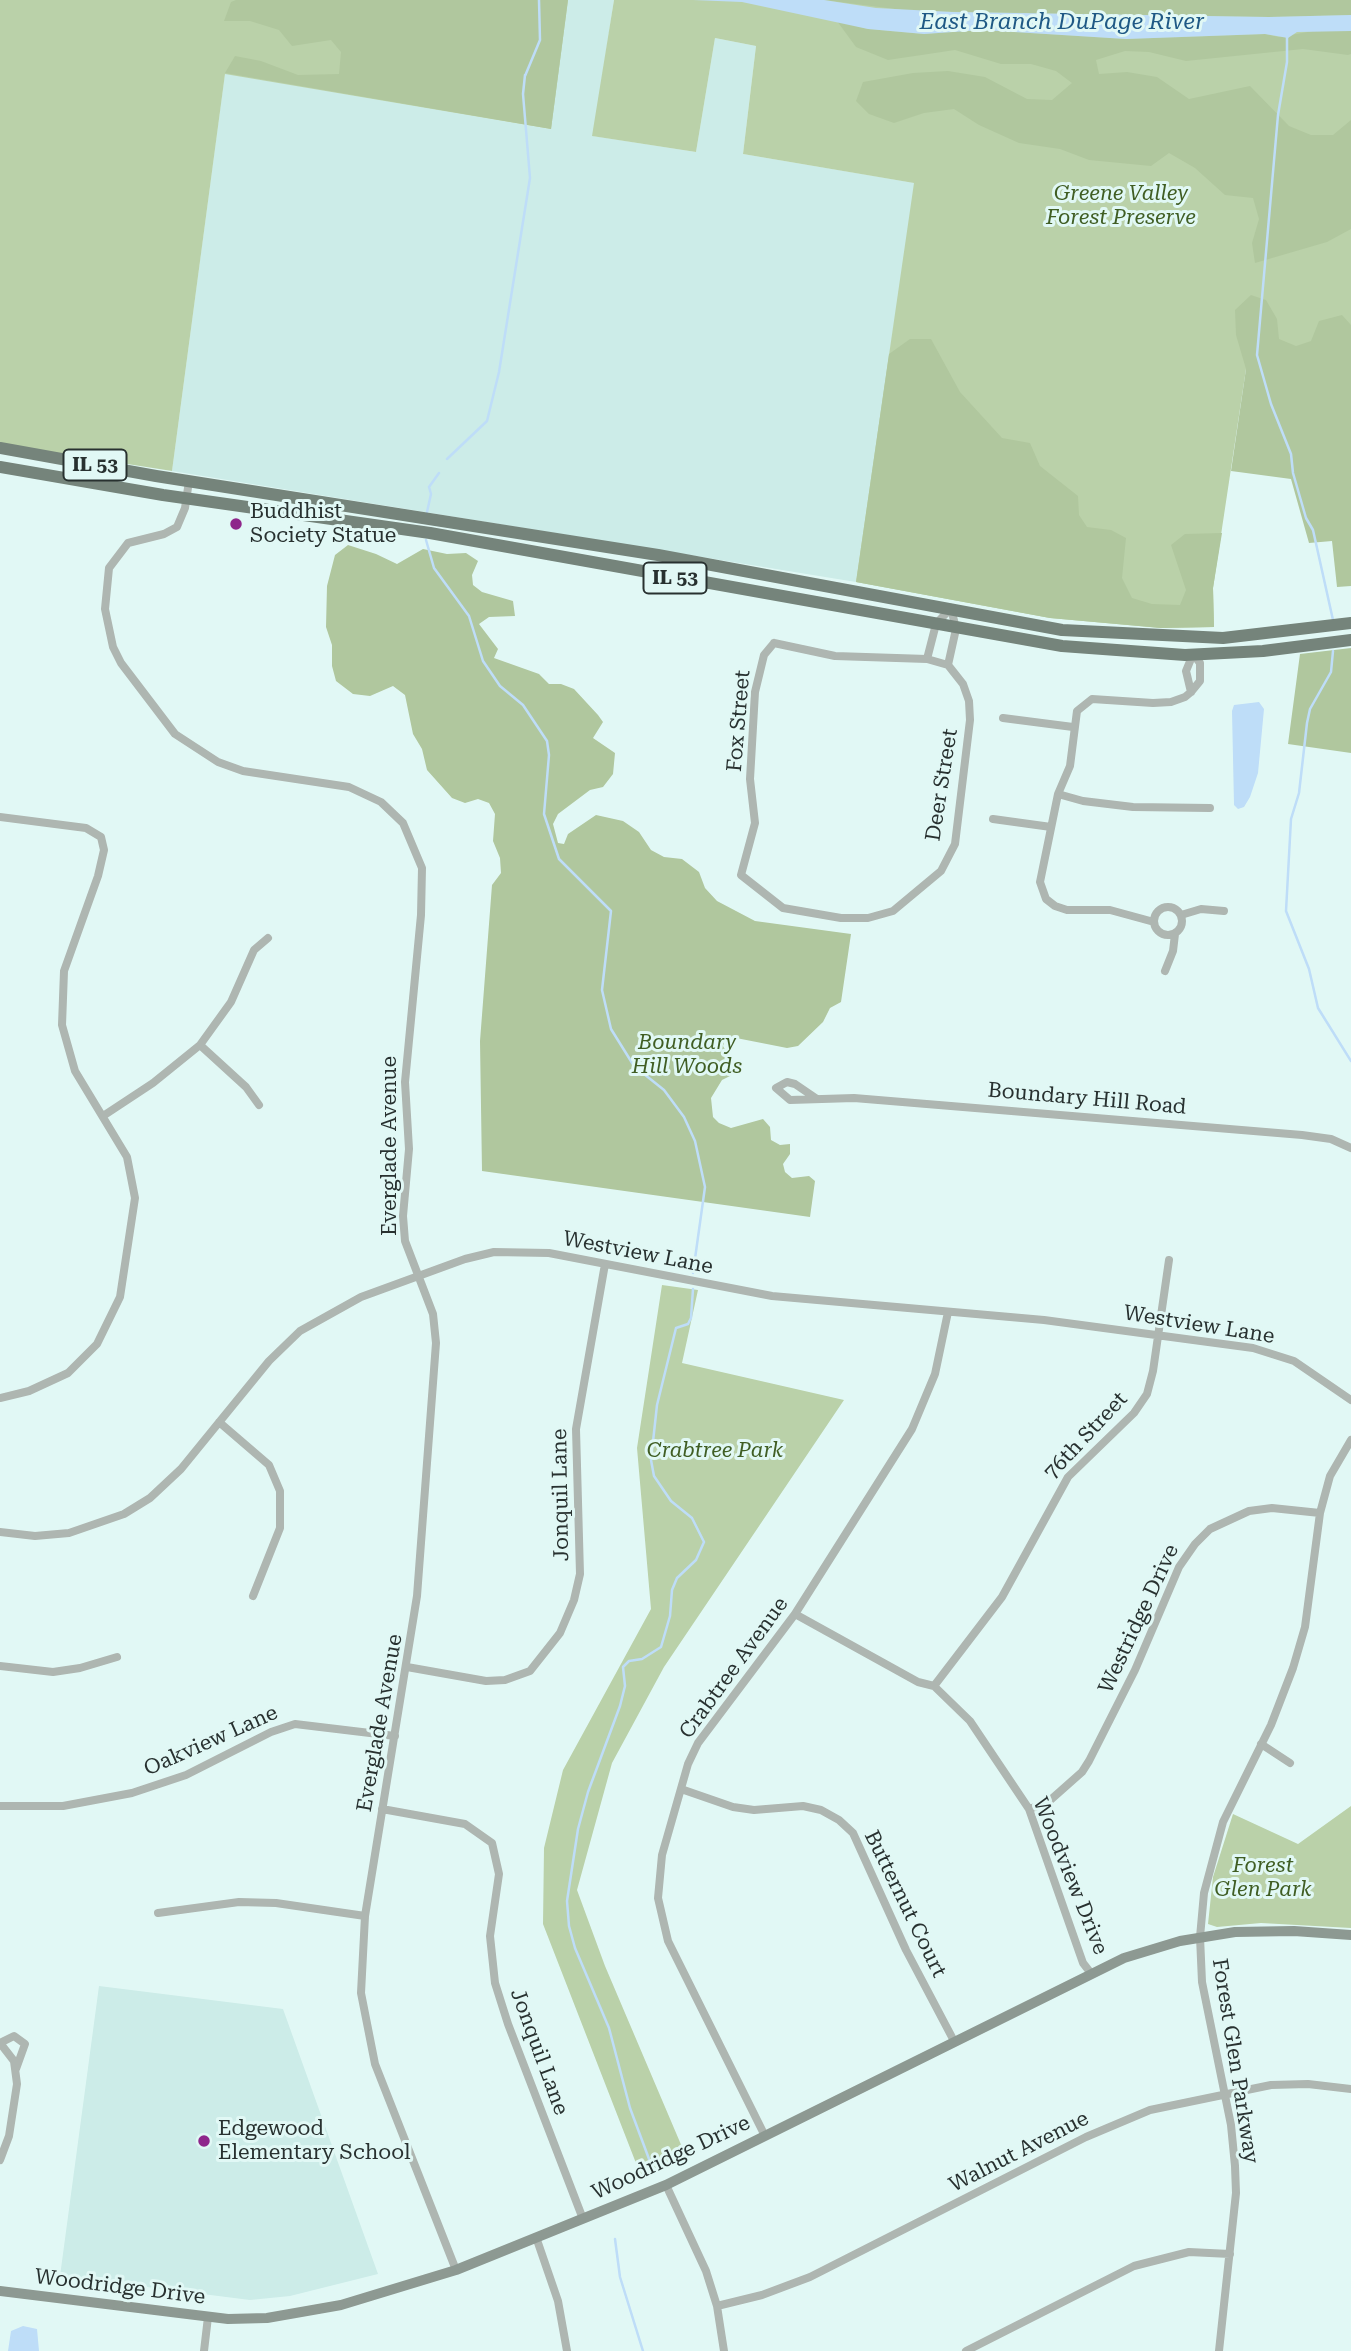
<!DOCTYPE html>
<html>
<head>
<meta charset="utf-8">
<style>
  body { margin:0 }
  canvas { display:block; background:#e1f8f5 }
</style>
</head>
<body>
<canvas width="1351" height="2351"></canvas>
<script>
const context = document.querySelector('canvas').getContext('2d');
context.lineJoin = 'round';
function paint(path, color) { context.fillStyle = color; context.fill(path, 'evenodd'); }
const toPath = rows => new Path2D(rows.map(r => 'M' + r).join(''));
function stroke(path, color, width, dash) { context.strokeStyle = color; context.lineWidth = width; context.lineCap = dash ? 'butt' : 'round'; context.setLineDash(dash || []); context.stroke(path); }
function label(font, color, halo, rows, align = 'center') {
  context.font = font + ' "Roboto Serif",serif'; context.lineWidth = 6; context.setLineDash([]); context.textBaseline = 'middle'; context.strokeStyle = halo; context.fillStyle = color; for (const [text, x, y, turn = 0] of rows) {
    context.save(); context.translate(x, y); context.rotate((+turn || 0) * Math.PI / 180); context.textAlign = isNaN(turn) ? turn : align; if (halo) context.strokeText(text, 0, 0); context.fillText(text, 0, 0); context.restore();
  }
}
const built = toPath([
  [568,0,614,0,593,136,696,152,715,38,756,46,743,154,915,183,856,582,172,471,225,73,550,129],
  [99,1986,283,2009,378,2274,290,2296,250,2300,60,2276]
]);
const green = toPath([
  [0,0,568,0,551,129,225,74,172,471,0,444],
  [614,0,1351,0,1351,355,1246,369,1213,588,1214,627,1161,628,1050,618,856,582,914,183,743,154,756,46,715,38,696,152,592,136],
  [662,1285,698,1290,682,1363,844,1400,664,1667,612,1763,577,1890,605,1966,685,2154,641,2176,543,1924,544,1848,563,1770,651,1609,637,1448],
  [1351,1806,1351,1928,1261,1923,1217,1927,1208,1924,1213,1877,1233,1814,1298,1844]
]);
const forest = toPath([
  [236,0,568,0,551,129,225,73,235,56,261,61,298,75,339,74,341,52,331,40,292,46,279,30,250,21,224,21,231,2],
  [824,0,1351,0,1351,15,1269,17,911,11],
  [837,21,868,29,924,34,982,30,1126,39,1265,34,1279,37,1319,30,1351,31,1351,54,1348,55,1303,49,1186,61,1149,52,1125,51,1096,60,1099,74,1127,72,1157,77,1189,99,1250,86,1289,126,1311,135,1333,135,1351,120,1351,229,1327,242,1255,263,1252,243,1259,219,1253,198,1225,195,1195,168,1169,153,1151,166,1089,160,1060,149,1019,143,979,125,954,109,924,113,894,123,869,114,856,101,863,82,913,73,948,71,985,77,1027,99,1052,100,1072,83,1056,71,1031,64,1001,64,955,50,888,60,856,47],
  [1251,295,1266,300,1277,319,1279,339,1296,346,1311,341,1319,321,1342,315,1351,325,1351,586,1337,587,1332,541,1309,543,1291,479,1231,471,1246,369,1236,335,1235,310],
  [910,339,931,339,960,392,1002,438,1030,443,1040,466,1078,496,1079,515,1087,527,1111,530,1126,538,1122,578,1132,598,1152,604,1180,605,1186,590,1171,545,1185,534,1222,533,1213,588,1214,627,1161,628,1050,618,856,582,889,354],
  [348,545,376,554,397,564,423,549,447,554,466,553,478,561,472,575,473,585,482,592,513,601,515,616,489,617,479,624,498,649,494,658,539,674,549,684,561,684,574,689,598,715,603,722,593,738,615,753,613,774,603,787,590,790,558,814,553,824,558,843,564,844,568,834,596,815,623,821,639,832,651,850,664,857,682,859,699,872,705,888,717,901,755,921,851,934,841,1002,830,1008,823,1022,798,1046,787,1048,726,1036,723,1046,733,1064,730,1076,722,1080,711,1098,713,1117,719,1123,731,1128,763,1119,770,1127,771,1140,780,1145,790,1144,790,1154,783,1164,785,1172,792,1178,809,1176,815,1181,810,1217,482,1171,480,1041,492,885,501,873,500,858,493,841,495,814,489,803,478,799,465,803,452,798,427,770,422,749,413,734,405,695,393,686,370,696,353,694,336,681,332,666,332,645,326,627,327,586,335,555],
  [1351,648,1351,753,1288,744,1300,654]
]);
const water = toPath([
  [693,0,824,0,876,8,952,12,1269,17,1351,15,1351,31,1297,32,1288,38,1265,34,1126,39,982,30,924,34,868,29,742,2],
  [1259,702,1264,709,1258,773,1250,797,1244,807,1238,809,1234,805,1232,711,1234,705],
  [23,2326,37,2329,39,2351,8,2351,11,2331]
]);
const stream = toPath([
  [1287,36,1287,62,1278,115,1257,355,1271,404,1291,454,1293,473,1306,518,1313,530,1333,620],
  [525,76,540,40,539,0],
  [447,459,487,421,499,372,530,178,523,94,525,75],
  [427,512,431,494,429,487,439,473],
  [426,540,434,568,469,616,483,661,500,686,523,705,547,741,549,755,544,814,559,859,611,911,602,990,611,1029,634,1066,664,1090,684,1117,695,1141,705,1187,693,1273],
  [1333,651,1331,672,1310,709,1307,723,1299,793,1291,819,1286,911,1309,969,1318,1008,1351,1061],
  [652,2167,630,2108,609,2028,575,1948,569,1926,567,1901,578,1829,588,1792,620,1706,625,1686,623,1667,629,1661,642,1659,661,1647,670,1616,672,1590,677,1578,696,1560,704,1542,692,1518,671,1501,654,1476,651,1460,657,1405,676,1328,688,1324,691,1318,693,1289],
  [615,2239,620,2277,643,2351]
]);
const street = toPath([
  [189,481,185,508,177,527,164,534,128,543,109,568,105,609,113,647,121,663,175,734,218,762,243,771,349,787,381,802,403,823,422,868,421,915,405,1082,409,1149,403,1216,405,1241,433,1314,436,1343,417,1596,365,1916,361,1993,375,2064,456,2270],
  [774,643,835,656,927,659,948,665,963,684,969,701,970,720,955,844,941,871,893,911,868,918,841,918,783,908,741,875,755,823,750,779,755,692,764,655,774,643],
  [927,659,936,624,951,608,956,629,948,665],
  [1003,718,1073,727],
  [1058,794,1083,801,1133,807,1210,808],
  [0,817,86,828,101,837,104,850,98,876,64,971,62,1025,75,1071,127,1157,135,1198,120,1297,97,1344,68,1373,29,1391,0,1398],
  [993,819,1051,827],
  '1154 921a14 14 0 1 1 28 0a14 14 0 1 1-28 0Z',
  [1181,915,1201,909,1224,911],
  [1154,922,1110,910,1067,910,1055,906,1046,899,1040,882,1058,794,1070,766,1077,711,1092,699,1153,703,1171,702,1185,697,1191,692,1200,681,1200,663,1193,654,1186,671,1191,692],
  [1165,971,1173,951,1175,934],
  [200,1045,246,1087,259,1105],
  [817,1099,795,1084,787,1082,776,1088,790,1100,854,1098,1302,1135,1331,1139,1351,1148],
  [103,1116,153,1083,200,1045,231,1002,254,950,268,938],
  [219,1422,269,1465,280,1491,280,1528,253,1596],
  [0,1532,35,1536,69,1533,124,1514,150,1498,181,1469,269,1361,300,1331,361,1297,465,1259,494,1252,549,1253,772,1296,1044,1320,1253,1348,1294,1361,1351,1400],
  [795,1614,918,1682,934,1686,970,1721,1029,1809,1083,1963,1090,1972],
  [0,1666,53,1672,80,1668,117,1657],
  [407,1667,486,1681,505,1680,530,1671,560,1633,574,1600,580,1574,576,1429,605,1264],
  [934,1686,1002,1597,1068,1477,1134,1413,1147,1394,1153,1371,1169,1260],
  [1261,1744,1290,1763],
  [681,1789,733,1807,754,1810,803,1806,821,1810,839,1820,853,1833,906,1950,954,2041],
  [0,1806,63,1806,132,1793,186,1775,271,1732,295,1724,395,1736],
  [382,1809,465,1824,492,1843,499,1874,490,1936,495,1983,508,2024,583,2219],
  [1029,1809,1047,1803,1082,1772,1089,1761,1135,1670,1179,1567,1195,1544,1210,1529,1249,1511,1272,1508,1320,1513],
  [158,1913,239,1902,276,1903,365,1916],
  [765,2136,668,1941,658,1898,662,1855,688,1764,698,1743,795,1614,912,1429,935,1374,948,1312],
  [0,2160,9,2136,17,2084,14,2061,0,2043,14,2036,25,2044,16,2069],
  [666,2185,706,2271,717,2306,724,2351],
  [536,2237,558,2301,567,2351],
  [717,2306,762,2295,810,2277,1086,2137,1150,2110,1271,2085,1308,2084,1351,2089],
  [204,2351,208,2317],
  [966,2351,1134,2266,1189,2252,1230,2254],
  [1219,2351,1236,2193,1235,2166,1231,2125,1202,1982,1200,1937,1204,1893,1223,1822,1271,1725,1293,1668,1305,1627,1320,1513,1330,1476,1351,1440]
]);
const secondary = toPath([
  [0,2291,228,2319,267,2318,341,2305,456,2270,666,2185,1124,1958,1180,1941,1235,1932,1294,1931,1351,1935]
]);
const primary = toPath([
  [0,448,156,476,658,555,1062,630,1223,638,1351,623],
  [0,467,163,495,430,533,1062,646,1185,655,1263,651,1351,640]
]);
const markers = [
  [236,524,7,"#8e268b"],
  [204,2141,7,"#8e268b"]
];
const shields = [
  [95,465,63],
  [675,578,63]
];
const shieldNames = [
  ["IL 53",95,465],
  ["IL 53",675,578]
];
const parkNames = [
  ["Greene Valley",1121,194],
  ["Forest Preserve",1121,218],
  ["Boundary",687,1043],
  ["Hill Woods",687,1067],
  ["Crabtree Park",715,1451],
  ["Forest",1263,1866],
  ["Glen Park",1263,1890]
];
const poiNames = [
  ["Buddhist",250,512],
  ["Society Statue",250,536],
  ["Edgewood",218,2129],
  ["Elementary School",218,2153]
];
const streetNames = [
  ["Fox Street",739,721,-85],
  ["Deer Street",942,785,-81],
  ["Boundary Hill Road",1087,1099,5],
  ["Everglade Avenue",390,1146,-90],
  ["Westview Lane",638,1253,11],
  ["Westview Lane",1199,1325,9],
  ["76th Street",1086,1436,-47],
  ["Jonquil Lane",561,1495,-91],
  ["Westridge Drive",1139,1619,-65],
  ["Crabtree Avenue",734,1668,-54],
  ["Everglade Avenue",380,1723,-80],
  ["Oakview Lane",211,1741,-24],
  ["Woodview Drive",1070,1876,68],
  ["Butternut Court",905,1904,64],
  ["Jonquil Lane",539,2052,70],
  ["Forest Glen Parkway",1235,2061,81],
  ["Walnut Avenue",1019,2152,-27],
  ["Woodridge Drive",671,2158,-25],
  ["Woodridge Drive",120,2287,7]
];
const waterNames = [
  ["East Branch DuPage River",1062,22]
];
paint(built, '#ccece8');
paint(green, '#bad1a9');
paint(forest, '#b0c79e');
paint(water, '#beddf8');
stroke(stream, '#beddf8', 2.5);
stroke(street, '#aeb6b1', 8);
stroke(secondary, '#8d9992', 10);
stroke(primary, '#75847b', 12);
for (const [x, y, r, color] of markers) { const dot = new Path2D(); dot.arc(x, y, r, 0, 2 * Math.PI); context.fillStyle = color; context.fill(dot); stroke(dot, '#e1f8f5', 2.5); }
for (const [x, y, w] of shields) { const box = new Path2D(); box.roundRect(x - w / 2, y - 15.5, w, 31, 5); context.fillStyle = '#e1f8f5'; context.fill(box); stroke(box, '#283130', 2); }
label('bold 19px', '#283130', null, shieldNames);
label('italic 21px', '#405e24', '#e1f8f5', parkNames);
label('21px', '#283130', '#e1f8f5', poiNames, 'left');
label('21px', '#283130', '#e1f8f5', streetNames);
label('italic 23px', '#1f5985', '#e1f8f5', waterNames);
</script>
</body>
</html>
